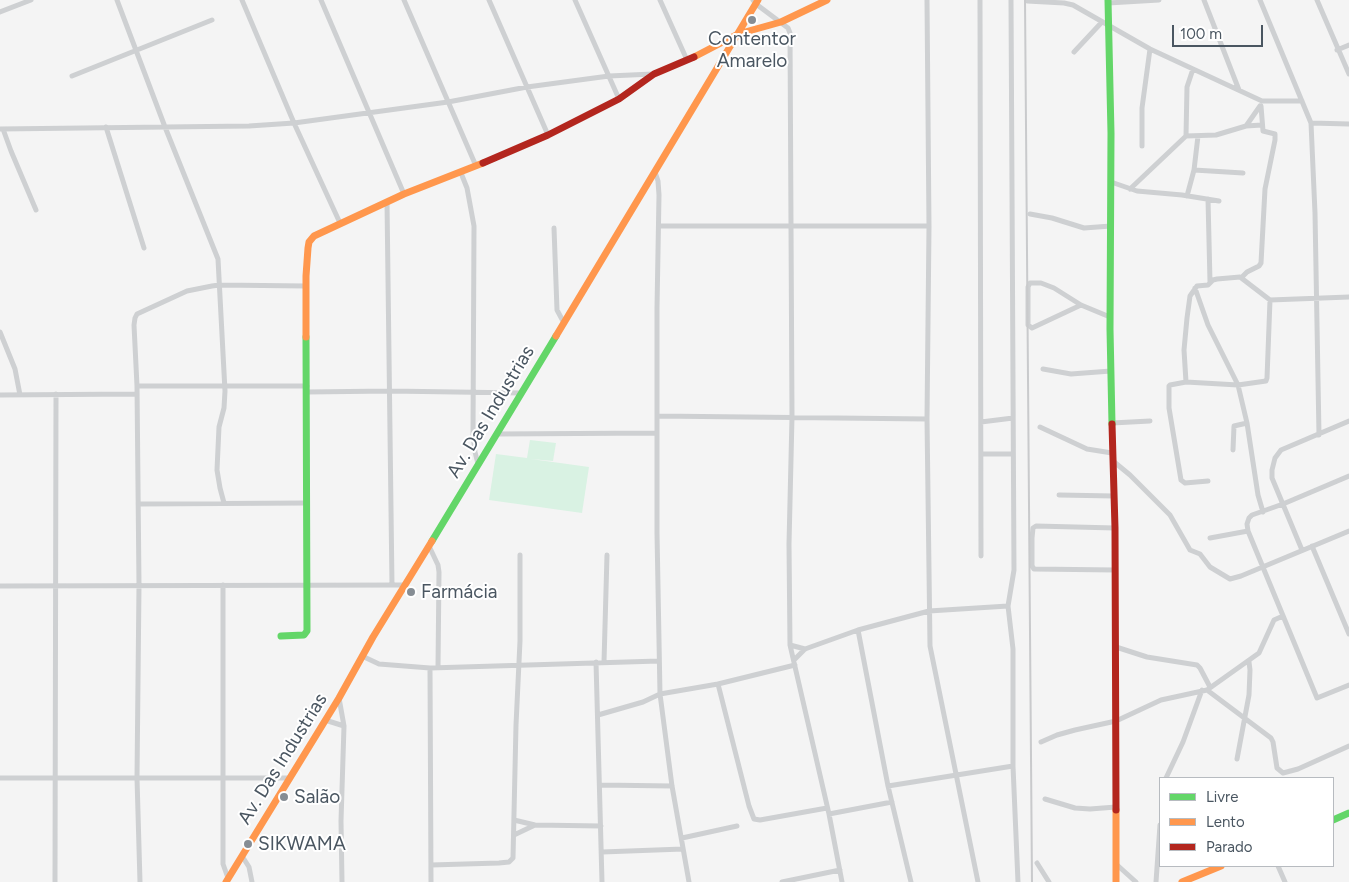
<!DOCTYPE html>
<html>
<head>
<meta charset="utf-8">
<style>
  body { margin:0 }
  #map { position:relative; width:1349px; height:882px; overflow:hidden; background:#f4f4f4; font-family:Figtree,sans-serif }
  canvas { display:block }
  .legend { position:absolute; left:1159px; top:777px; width:175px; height:90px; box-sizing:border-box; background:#fff; border:1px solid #b7bbc0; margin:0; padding:6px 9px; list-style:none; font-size:15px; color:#4a5661 }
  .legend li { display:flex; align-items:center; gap:10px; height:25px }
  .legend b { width:25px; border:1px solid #b7bbc0 }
  .scale { position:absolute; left:1172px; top:25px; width:91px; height:22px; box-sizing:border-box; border:2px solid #4a5661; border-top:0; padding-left:6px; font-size:15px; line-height:18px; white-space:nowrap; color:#4a5661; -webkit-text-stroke:4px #fff; paint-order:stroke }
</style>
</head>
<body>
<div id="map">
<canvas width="1349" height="882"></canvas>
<ul class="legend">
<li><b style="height:6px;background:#63d668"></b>Livre</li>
<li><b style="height:6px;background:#ff974d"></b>Lento</li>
<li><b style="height:6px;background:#b3261e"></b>Parado</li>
</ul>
<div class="scale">100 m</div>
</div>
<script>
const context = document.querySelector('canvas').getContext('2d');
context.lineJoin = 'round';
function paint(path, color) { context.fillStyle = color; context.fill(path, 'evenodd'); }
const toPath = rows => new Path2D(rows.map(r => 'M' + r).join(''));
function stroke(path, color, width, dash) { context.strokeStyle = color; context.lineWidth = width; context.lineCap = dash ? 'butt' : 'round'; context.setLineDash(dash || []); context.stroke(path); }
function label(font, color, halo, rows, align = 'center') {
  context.font = font + ' Figtree,sans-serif'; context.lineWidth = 4; context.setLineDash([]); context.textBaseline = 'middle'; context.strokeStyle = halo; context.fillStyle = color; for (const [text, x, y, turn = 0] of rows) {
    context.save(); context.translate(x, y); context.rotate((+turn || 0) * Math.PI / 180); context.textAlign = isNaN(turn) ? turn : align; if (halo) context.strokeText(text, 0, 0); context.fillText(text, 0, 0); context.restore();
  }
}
const green = toPath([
  [530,440,556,443,553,461,531,459,589,467,582,513,489,500,496,454,527,458]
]);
const street = toPath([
  [117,0,165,127,218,259,225,391,224,408,219,427,217,470,220,488,224,503],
  [242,0,294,123,340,223],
  [321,0,404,194],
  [404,0,476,166],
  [489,0,548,135],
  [575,0,619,99],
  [660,0,687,60],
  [753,0,756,4,788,28,790,33,792,417,789,544,790,645,829,814,842,882],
  [927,0,929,226,927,419,930,646,978,882],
  [980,0,981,556],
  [1011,0,1014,570,1008,606,1013,649,1013,766,1018,882],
  [1204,0,1239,90],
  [1260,0,1311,123,1315,213,1319,435],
  [1317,0,1349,74],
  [1027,1,1064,3,1073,5,1150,49,1262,101,1302,101],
  [1108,3,1159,0],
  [0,12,31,0],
  [1337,50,1349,45],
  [1074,52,1102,22],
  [72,76,212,20],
  [1311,123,1349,124],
  [1246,126,1262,125],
  [106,127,144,248],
  [0,129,249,126,294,123,448,102,527,87,609,76,653,74],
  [3,129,11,151,36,210],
  [1186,136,1216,135,1246,126,1260,106],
  [1142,146,1142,108,1150,49],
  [1194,170,1243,173],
  [655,172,658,181,659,195,657,308,657,533,660,694,672,786,689,882],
  [461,173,467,188,474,226,473,435,475,452,478,464],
  [1111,182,1137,191,1182,195,1219,201],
  [1130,189,1186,136,1187,87,1193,69],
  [1187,196,1194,170,1198,136],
  [1208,199,1210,282],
  [387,202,392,585],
  [1030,214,1052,218,1084,228,1111,226],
  [659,226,929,226],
  [554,228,557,310,564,323],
  [1242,277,1247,272,1259,266,1261,263,1265,189,1275,140,1275,134,1263,131,1261,106],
  [1195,288,1208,325,1238,385,1247,423,1258,495,1263,512],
  [1081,305,1032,328,1028,325,1028,287,1030,283,1041,283,1054,288,1081,305,1110,317],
  [0,332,15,369,20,395],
  [1043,369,1071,374,1111,371],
  [1186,382,1184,350,1187,318,1190,296,1197,286,1208,285,1213,280,1217,279,1240,277,1270,300,1349,297],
  [137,386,307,386],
  [307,392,390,391,521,393],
  [0,395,137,394],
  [657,416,927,419],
  [981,422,1013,418],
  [1112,423,1150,421],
  [1040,427,1087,449,1112,453],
  [497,434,657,433],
  [1233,450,1234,426,1247,423],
  [981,454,1013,454],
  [1113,461,1130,475,1170,515,1190,550,1200,554,1210,567,1230,579,1241,576,1349,531],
  [1349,476,1283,504,1252,515,1249,518,1247,524,1248,531,1317,698,1349,685],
  [1208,481,1185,483,1181,480,1169,408,1169,386,1170,385,1186,382,1238,385,1266,381,1267,378,1270,300],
  [1059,495,1114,496],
  [138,504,307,503],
  [1210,538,1248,531],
  [429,546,438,565,439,572,438,667],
  [1312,546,1349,634],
  [1302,550,1272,478,1272,470,1275,458,1281,450,1349,421],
  [1115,570,1034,569,1032,566,1032,538,1033,528,1036,526,1115,528],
  [223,585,223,864,228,878],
  [0,586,404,585],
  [858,630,888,786,911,882],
  [790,645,805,649],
  [1116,647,1147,657,1197,665,1200,668,1210,687],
  [362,656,379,664,430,668,659,661],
  [794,660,805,649,858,630,929,611,1008,606],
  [596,662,602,882],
  [604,662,607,555],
  [430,668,431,882],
  [718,684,749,806,754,819,760,820,827,808],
  [1207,690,1271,738,1273,742,1277,768,1283,773,1298,769,1349,746],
  [339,698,344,726,341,821,342,882],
  [598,715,643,702,660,694,718,684,795,665],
  [325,720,344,726],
  [1041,742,1057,735,1075,730,1116,721,1161,700,1207,690,1259,653,1274,620,1283,616],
  [1237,759,1249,695,1250,670,1249,662],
  [0,778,289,778],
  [1166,778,1183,742,1202,690],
  [600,785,672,786],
  [888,786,1013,766],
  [1045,799,1075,808,1090,809,1116,807],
  [829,814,892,802],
  [514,820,535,825,601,826],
  [514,835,535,825],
  [682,838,737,826],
  [602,852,683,849],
  [242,856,249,867,252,882],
  [1037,863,1049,882],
  [1116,864,1136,882],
  [431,865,499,863,509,862,513,858,516,725,520,641,520,555],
  [1278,866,1285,882],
  [55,882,56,394],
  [140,882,137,778,139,585,137,386,134,325,135,318,137,314,187,291,212,286,219,285,306,286],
  [782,882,840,870],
  [1156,882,1160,825]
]);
const fast = toPath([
  [1108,0,1111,133,1110,329,1112,424],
  [432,541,556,336],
  [281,636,304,635,307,631,306,337],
  [1333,820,1349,813]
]);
const slow = toPath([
  [694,57,738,34,781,22,827,0],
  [556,336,758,0],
  [306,337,306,276,308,248,309,242,314,236,404,194,483,163],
  [1116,810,1116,882],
  [226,882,339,698,373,637,432,541],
  [1182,882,1221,866]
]);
const jam = toPath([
  [483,163,548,135,619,99,654,74,694,57],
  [1112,424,1115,528,1116,810]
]);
const rail = toPath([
  [1025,0,1032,882]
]);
const markers = [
  [752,20,5,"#868d94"],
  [411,592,5,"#868d94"],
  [284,797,5,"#868d94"],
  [248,844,5,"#868d94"]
];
const poiNames = [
  ["Contentor",752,39,"center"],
  ["Amarelo",752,61,"center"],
  ["Farmácia",421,592],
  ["Salão",294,797],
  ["SIKWAMA",258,844]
];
const streetNames = [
  ["Av. Das Industrias",491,412,-59],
  ["Av. Das Industrias",283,759,-58]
];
paint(green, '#d9f2e3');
stroke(street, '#ced0d2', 5);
stroke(fast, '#63d668', 7);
stroke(slow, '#ff974d', 7);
stroke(jam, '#b3261e', 7);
stroke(rail, '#c9cacc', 2);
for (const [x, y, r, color] of markers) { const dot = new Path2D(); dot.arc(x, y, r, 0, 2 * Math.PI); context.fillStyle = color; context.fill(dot); stroke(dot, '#fff', 2); }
label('19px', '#4a5661', '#fff', poiNames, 'left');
label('19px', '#4a5661', '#fff', streetNames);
</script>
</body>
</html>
